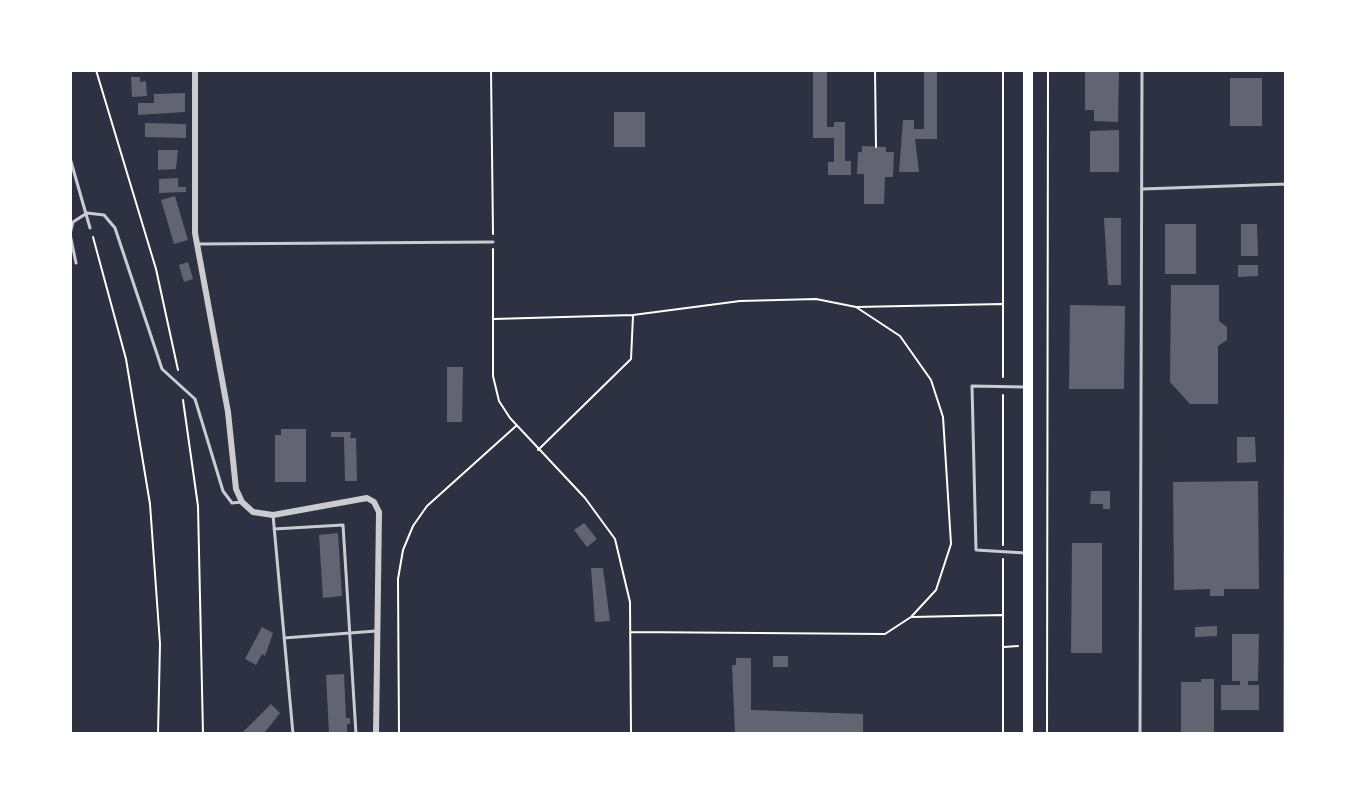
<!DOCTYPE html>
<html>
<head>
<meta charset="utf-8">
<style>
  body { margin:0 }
  #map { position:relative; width:1356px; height:804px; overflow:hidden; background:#2d3142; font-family:Mulish,sans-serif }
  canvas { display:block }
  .frame { position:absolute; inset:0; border:72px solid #fff; pointer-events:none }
</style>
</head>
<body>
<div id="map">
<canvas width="1356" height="804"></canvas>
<div class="frame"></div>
</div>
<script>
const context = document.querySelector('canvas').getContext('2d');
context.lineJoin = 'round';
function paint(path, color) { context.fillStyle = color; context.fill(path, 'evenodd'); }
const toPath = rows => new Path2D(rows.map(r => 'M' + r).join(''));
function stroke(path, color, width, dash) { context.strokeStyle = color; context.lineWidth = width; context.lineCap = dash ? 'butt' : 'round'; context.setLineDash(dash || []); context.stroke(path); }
const building = toPath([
  [813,70,827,70,827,127,834,127,834,122,845,122,845,161,851,161,851,175,828,175,828,162,834,162,834,138,813,138],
  [924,70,937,70,937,139,915,139,919,172,899,172,903,120,914,120,914,129,924,129],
  [1085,70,1119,70,1118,122,1094,121,1094,110,1085,110],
  [131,77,140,77,140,82,146,81,147,96,132,97],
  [1230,78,1262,78,1262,126,1230,126],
  [185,93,185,112,138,115,138,103,154,103,154,94],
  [614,112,645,112,645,147,614,147],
  [145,123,186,124,186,138,145,137],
  [1119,130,1119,172,1090,172,1090,131],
  [862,146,886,147,886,152,894,152,893,177,885,177,884,204,864,204,864,174,857,174,858,152,862,152],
  [158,150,178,150,176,169,158,170],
  [178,178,178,187,186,187,186,192,159,193,159,179],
  [175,196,188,240,174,244,161,200],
  [1104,218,1121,218,1121,285,1108,285],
  [1165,224,1196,224,1196,274,1165,274],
  [1241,224,1257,224,1258,256,1241,256],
  [188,262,193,279,184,282,179,265],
  [1238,265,1258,265,1258,276,1238,277],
  [1171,285,1219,285,1219,321,1227,327,1227,340,1218,346,1218,404,1190,404,1170,382],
  [1070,305,1125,306,1124,389,1069,389],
  [447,367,463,367,462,422,447,422],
  [281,429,306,429,306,482,275,482,275,435,281,435],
  [331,432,351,432,350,438,356,438,357,481,345,481,344,437,331,437],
  [1237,437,1255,437,1256,462,1237,463],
  [1258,481,1259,589,1224,589,1224,596,1210,596,1210,589,1174,590,1173,482],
  [1091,491,1110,491,1110,509,1103,509,1103,504,1090,504],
  [584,523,597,539,587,547,574,530],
  [338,533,342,596,323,598,319,535],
  [1072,543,1102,543,1102,653,1071,653],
  [591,568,603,568,610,621,595,622],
  [1217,626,1217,636,1195,637,1195,627],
  [262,627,273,633,265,656,262,654,256,665,245,659],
  [1232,634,1259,634,1258,681,1248,681,1248,685,1259,685,1259,710,1221,710,1221,685,1240,685,1240,681,1232,681],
  [773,656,788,656,788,667,773,667],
  [736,658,751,658,751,710,863,714,863,734,735,734,732,665,736,665],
  [344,674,346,718,350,718,350,724,347,724,347,734,329,734,326,675],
  [1201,679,1214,679,1214,734,1181,734,1181,682,1201,682],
  [271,704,280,713,265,732,241,734]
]);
const path = toPath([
  [96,70,156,269,178,370],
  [491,70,493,234],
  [875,70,876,147],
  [93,237,126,359,150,504,160,644,158,734],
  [493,249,493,376,499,401,510,418,585,498,615,539,630,602,631,734],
  [494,319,633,315,740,301,816,299,856,307,1002,304],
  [1003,377,1003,70],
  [183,400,198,506,203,734],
  [538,450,631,359,633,316],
  [1003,545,1003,395],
  [912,617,1002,615],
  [631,632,885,634,911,617,936,590,951,544,943,417,931,380,900,336,856,307],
  [1004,647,1018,646],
  [399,734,398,579,403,550,413,526,427,506,516,426],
  [1003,734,1003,559],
  [1047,734,1048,70]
]);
const service = toPath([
  [70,158,90,228],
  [1142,189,1286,184],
  [197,244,493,242],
  [76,263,70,234,73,222,87,213,104,215,115,228,162,369,195,399,223,491,232,503,242,502],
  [1024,387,972,386,976,550,1025,553],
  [273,515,293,734],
  [274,529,343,525,356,734],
  [284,638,376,631],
  [1140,734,1142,70],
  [1285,734,1286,70]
]);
const minor = toPath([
  [195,70,195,233,228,412,236,489,242,502,253,512,273,515,367,498,374,502,379,512,376,734]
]);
const trunk = toPath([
  [1028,734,1028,70]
]);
paint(building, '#626471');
stroke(path, '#fff', 2);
stroke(service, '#caccd0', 3);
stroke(minor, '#caccd0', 6);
stroke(trunk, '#fff', 10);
</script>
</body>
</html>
